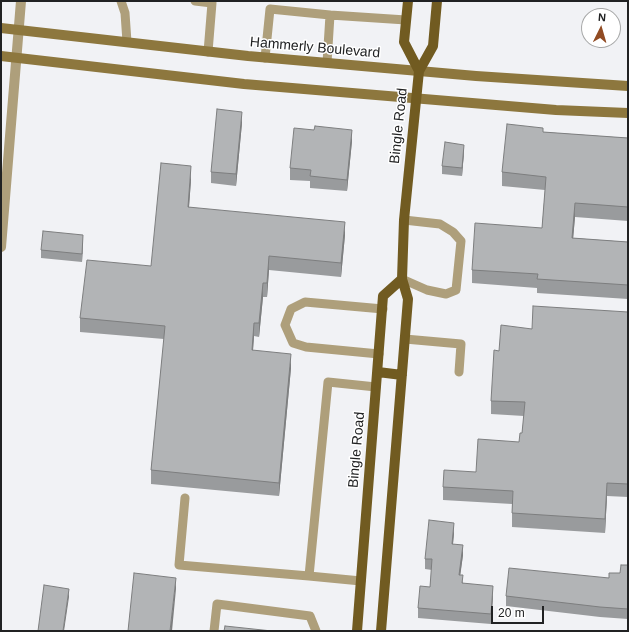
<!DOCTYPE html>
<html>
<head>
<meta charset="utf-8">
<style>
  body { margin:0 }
  #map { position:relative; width:629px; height:632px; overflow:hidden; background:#f1f2f5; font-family:Arial,sans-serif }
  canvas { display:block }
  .frame { position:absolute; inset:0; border:2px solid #212223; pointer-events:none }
  .north { position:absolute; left:581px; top:8px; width:40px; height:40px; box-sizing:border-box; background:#fff; border:1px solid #a6a7a7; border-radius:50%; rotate:5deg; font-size:11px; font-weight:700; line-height:16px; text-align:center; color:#212223 }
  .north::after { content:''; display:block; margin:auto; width:14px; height:18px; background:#914b23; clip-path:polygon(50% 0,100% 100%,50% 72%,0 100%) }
  .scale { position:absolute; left:491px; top:606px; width:53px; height:18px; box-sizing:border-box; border:2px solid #212223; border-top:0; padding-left:5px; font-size:12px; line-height:14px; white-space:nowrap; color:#212223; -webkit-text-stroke:3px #fff; paint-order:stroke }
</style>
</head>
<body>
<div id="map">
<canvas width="629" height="632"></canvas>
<div class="frame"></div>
<div class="north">N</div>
<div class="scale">20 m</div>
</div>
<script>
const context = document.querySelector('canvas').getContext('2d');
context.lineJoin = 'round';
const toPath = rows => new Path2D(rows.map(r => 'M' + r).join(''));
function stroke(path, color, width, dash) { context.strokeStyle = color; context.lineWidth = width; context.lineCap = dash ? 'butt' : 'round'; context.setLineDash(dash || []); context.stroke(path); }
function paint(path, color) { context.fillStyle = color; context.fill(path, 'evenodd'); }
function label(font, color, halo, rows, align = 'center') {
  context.font = font + ' Arial,sans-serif'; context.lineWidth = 3; context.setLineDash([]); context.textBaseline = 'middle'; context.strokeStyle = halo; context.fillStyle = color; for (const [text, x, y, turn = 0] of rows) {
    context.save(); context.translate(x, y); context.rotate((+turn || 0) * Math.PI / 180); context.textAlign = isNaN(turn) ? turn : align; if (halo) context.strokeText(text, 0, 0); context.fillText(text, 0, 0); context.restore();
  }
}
const service = toPath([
  [121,1,125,13,127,42],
  [195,1,212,3,208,52],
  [330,15,406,20],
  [265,58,270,9,330,15,327,63],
  [402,279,427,290,446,294,456,290,461,241,453,232,440,224,404,220],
  [405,339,461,344,459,372],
  [379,354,306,347,293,343,285,325,291,309,305,302,383,309],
  [185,498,179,565,309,576],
  [361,581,309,576,328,382,376,387],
  [214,631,217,604,310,616,316,631]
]);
const minor = toPath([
  [1,247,21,1]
]);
const secondary = toPath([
  [1,28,248,56,476,76,628,86],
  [1,56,244,84,556,110,628,113]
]);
const primary = toPath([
  [408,1,404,42,419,71],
  [378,372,402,375],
  [357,631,383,296,402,279],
  [381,631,408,299,402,279,404,220,419,71,433,46,437,1]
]);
const wall = toPath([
  [242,123,236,186,211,183,211,172],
  [543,132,628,138,628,221,575,217,573,238,628,242,628,299,537,293,537,288,472,283,472,270,542,228,545,190,502,186,502,172],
  [352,141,347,191,310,188,310,181,290,180,290,168],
  [464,152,462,176,442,174,442,166],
  [191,180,189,207,345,235,341,277,269,270,267,297,263,297,259,337,254,336,253,350,291,368,279,496,151,484,151,470,164,339,80,332,80,318,151,266],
  [83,243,82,262,41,258,41,250],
  [628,312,628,497,607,496,605,533,512,527,512,504,443,500,443,487,476,472,519,442,522,433,524,416,491,414,491,401,499,351,532,329],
  [454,533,453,544,463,555,460,575,463,583,493,596,491,624,418,618,418,608,430,587,432,570,425,569,425,559],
  [628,565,628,619,600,617,506,606,506,596,609,578,620,573]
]);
const shadedWall = toPath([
  [242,112,242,123,236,186,236,174],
  [352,130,352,141,347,191,347,180],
  [464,145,464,152,462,176,462,168],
  [191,166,191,180,188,220,188,207],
  [575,203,575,217,572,252,572,238],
  [345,222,345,235,341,277,341,263],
  [83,235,83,243,82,262,82,254],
  [269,256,269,270,267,297,267,283],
  [263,283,263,297,259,337,259,323],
  [254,323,254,336,252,364,252,350],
  [291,354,291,368,279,496,279,483],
  [607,483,607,496,605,533,605,519],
  [454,523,454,533,452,554,452,544],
  [463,545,463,555,459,585,459,575],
  [176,578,176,589,172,631,170,631],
  [493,586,493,596,491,624,491,614],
  [69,589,69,597,64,631,63,631]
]);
const building = toPath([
  [217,109,242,112,236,174,211,172,217,109],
  [507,124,543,128,543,132,628,138,628,207,575,203,572,238,628,242,628,285,537,279,538,274,472,270,475,223,542,228,546,177,502,172,507,124],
  [315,126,352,130,347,180,310,176,311,170,290,168,294,128,314,130,315,126],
  [445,142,464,145,462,168,442,166,445,142],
  [161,163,191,166,188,207,345,222,341,263,269,256,267,283,263,283,259,323,254,323,252,350,291,354,279,483,151,470,165,326,80,318,87,260,151,266,161,163],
  [43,231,83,235,82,254,41,250,43,231],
  [533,306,628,312,628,484,607,483,605,519,512,513,513,491,443,487,444,470,476,472,478,439,519,442,520,433,522,433,525,402,491,401,494,350,499,351,501,325,532,329,533,306],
  [429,520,454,523,452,544,463,545,459,575,463,575,462,583,493,586,491,614,418,608,420,586,430,587,432,559,425,559,429,520],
  [621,565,628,565,628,609,600,607,506,596,509,568,609,578,609,573,620,573,621,565],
  [134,573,176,578,170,631,128,631,134,573],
  [44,585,69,589,63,631,38,631,44,585],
  [225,626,272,631,224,631,225,626]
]);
const streetNames = [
  ["Hammerly Boulevard",315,48,5],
  ["Bingle Road",399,126,-84],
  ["Bingle Road",357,450,-85]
];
stroke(service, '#ae9f7b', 9);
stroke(minor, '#ae9f7b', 10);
stroke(secondary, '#8d773e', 10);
stroke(primary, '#715b21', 10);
paint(wall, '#999b9d');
paint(shadedWall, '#7d7e7f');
paint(building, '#b2b4b6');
stroke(building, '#7d7e7f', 1);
label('14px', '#212223', '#fff', streetNames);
</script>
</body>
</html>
